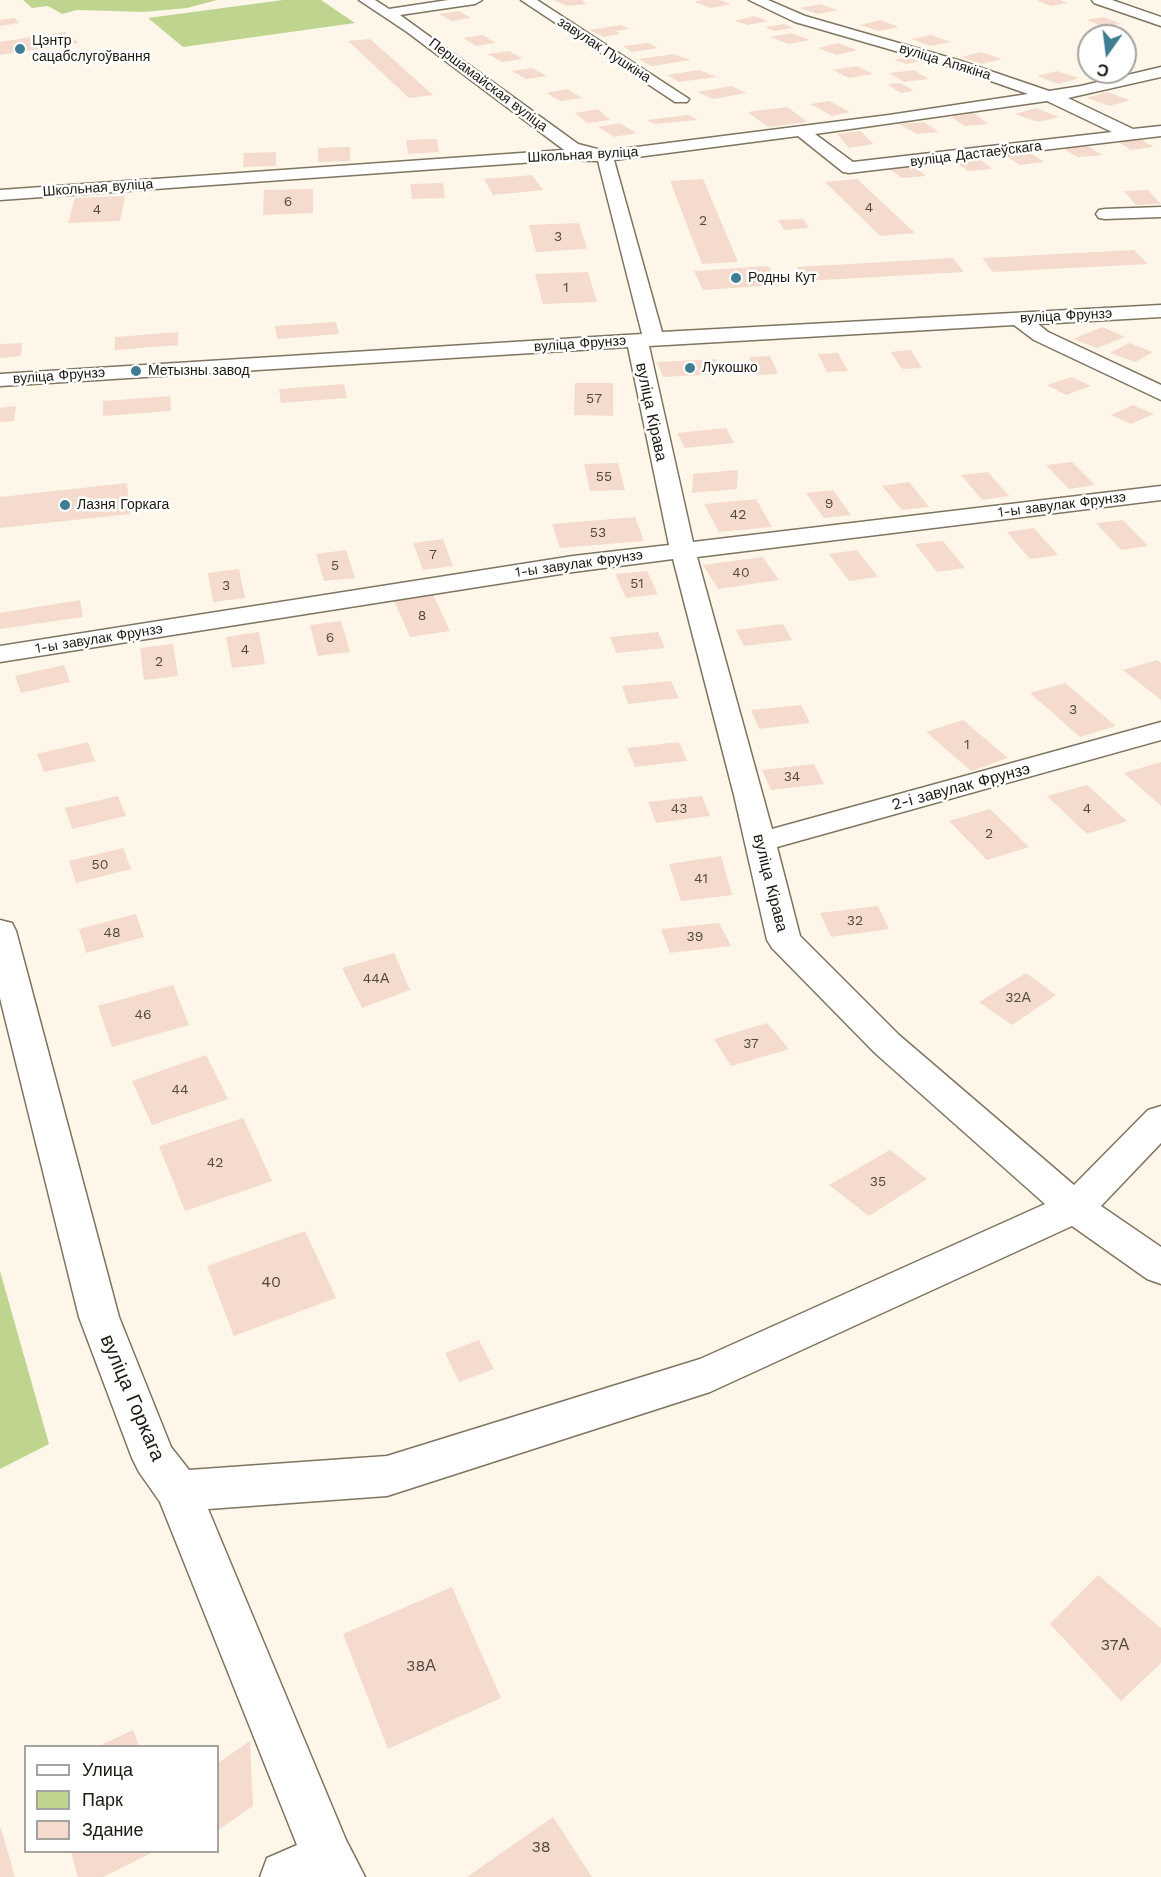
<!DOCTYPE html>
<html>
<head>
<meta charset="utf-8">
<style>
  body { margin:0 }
  #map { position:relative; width:1161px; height:1877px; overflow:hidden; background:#fef7e9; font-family:"Work Sans",sans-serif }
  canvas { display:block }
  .legend { position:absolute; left:24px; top:1745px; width:195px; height:108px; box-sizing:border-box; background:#fff; border:2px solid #a5a3a0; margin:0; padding:8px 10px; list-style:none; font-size:18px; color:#1e1a11 }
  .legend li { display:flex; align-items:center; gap:12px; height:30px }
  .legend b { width:30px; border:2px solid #a5a3a0 }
  .north { position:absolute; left:1077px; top:24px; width:60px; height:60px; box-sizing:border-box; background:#fff; border:2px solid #a5a3a0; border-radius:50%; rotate:194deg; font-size:16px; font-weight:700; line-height:24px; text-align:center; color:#1e1a11 }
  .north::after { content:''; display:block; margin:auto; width:21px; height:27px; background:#3e7d92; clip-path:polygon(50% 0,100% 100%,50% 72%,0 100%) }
</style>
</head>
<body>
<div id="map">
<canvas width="1161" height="1877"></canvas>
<ul class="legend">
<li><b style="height:8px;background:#fff"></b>Улица</li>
<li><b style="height:16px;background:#bfd58f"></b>Парк</li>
<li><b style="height:16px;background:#f4dbcd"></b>Здание</li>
</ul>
<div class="north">С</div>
</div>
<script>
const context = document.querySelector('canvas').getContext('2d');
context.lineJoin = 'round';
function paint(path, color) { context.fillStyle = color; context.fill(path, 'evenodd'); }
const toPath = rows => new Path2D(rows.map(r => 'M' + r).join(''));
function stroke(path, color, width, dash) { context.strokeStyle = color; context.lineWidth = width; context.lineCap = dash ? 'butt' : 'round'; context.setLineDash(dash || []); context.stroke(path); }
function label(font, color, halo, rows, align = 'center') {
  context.font = font + ' "Work Sans",sans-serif'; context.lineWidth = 5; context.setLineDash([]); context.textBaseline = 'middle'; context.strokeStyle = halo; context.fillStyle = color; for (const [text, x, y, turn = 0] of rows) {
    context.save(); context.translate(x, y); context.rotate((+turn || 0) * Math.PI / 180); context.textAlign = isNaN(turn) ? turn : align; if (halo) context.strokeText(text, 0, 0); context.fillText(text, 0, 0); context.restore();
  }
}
const green = toPath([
  [23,0,217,0,187,8,143,12,77,10,62,14,48,6,32,8],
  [283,0,321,0,355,23,183,47,148,18],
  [0,1271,49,1444,0,1469]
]);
const building = toPath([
  [554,0,581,0,588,4,567,6],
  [703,0,720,0,731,4,711,8,694,2],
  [1036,0,1060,0,1068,3,1051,6],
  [820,4,838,10,818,14,800,8],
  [459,11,471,18,452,21,439,14],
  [754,16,768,21,748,25,734,21],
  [1104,17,1121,24,1104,27,1087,20],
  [15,18,19,23,0,26,0,20],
  [880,20,899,27,879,31,860,25],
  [784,24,793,28,774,31,765,27],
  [621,25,629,29,616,31,620,34,604,37,589,30],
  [65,32,79,43,0,55,0,42],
  [791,33,810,40,789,44,770,37],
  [483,35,496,43,476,46,463,38],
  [931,35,951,42,931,46,911,39],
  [370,39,433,95,409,98,348,41],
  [648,43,658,48,632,52,623,46],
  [838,43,857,50,837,55,818,48],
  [509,51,523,59,502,62,488,54],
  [981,52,1002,59,982,64,961,57],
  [674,54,691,60,652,66,638,59],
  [907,57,919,61,907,64,894,60],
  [857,66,873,74,849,78,833,70],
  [532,68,547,76,526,79,512,71],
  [699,70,717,77,679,82,667,75],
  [914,70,929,79,904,82,889,73],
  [1057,71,1079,78,1059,84,1037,76],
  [901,83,914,91,901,93,887,84],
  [731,86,747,93,713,99,697,92],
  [567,89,582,98,561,101,546,93],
  [1107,92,1130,100,1110,106,1087,98],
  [829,101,850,112,832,116,810,104],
  [787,107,808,122,768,127,747,112],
  [1036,108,1059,117,1038,122,1015,114],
  [598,109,610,120,587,123,575,113],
  [974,113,988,124,965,126,951,117],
  [688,115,698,120,654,124,647,120],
  [924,122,939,132,917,134,899,124],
  [620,123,636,133,614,137,598,127],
  [861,131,873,144,849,148,837,134],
  [1137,137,1154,147,1131,150,1114,139],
  [437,139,439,152,408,154,406,140],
  [1085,144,1102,155,1078,157,1061,147],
  [350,147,350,161,318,162,318,148],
  [1027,151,1044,162,1020,165,1003,154],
  [276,152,276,166,243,167,244,153],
  [977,157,992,169,968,171,952,160],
  [911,164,926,176,902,178,887,167],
  [532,175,543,190,493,195,484,179],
  [703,179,738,262,702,264,670,181],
  [857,179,915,233,880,236,825,182],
  [443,183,445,198,412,199,410,184],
  [313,189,313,213,263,215,264,190],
  [1148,190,1161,204,1136,205,1124,191],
  [125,196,120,221,68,223,75,198],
  [803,219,809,228,784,230,778,220],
  [579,223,587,249,536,252,529,225],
  [1134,250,1148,264,993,272,982,258],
  [953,258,964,272,806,281,797,267],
  [768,266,779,285,703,290,694,271],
  [588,272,597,302,543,304,535,274],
  [336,322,339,334,277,339,275,326],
  [1102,327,1125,337,1097,348,1073,339],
  [178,332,178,345,115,350,115,337],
  [22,343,21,356,0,358,0,344],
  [1129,343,1153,352,1135,362,1110,353],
  [911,350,922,368,902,369,891,352],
  [838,353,848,371,827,372,818,354],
  [770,356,778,374,757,375,749,357],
  [716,359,722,374,663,377,657,362],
  [1072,377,1091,386,1066,395,1047,385],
  [575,383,613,383,613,416,574,415],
  [344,384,347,398,281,403,279,389],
  [170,396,171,411,103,416,103,401],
  [1133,405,1154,414,1131,424,1111,415],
  [16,406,14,421,0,422,0,408],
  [726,428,734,443,685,448,677,433],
  [1072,462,1095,485,1069,489,1046,465],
  [618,463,625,490,590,491,584,464],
  [738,470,737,489,692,493,693,474],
  [988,472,1009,496,982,500,961,475],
  [909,482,929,507,902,510,882,486],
  [127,483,130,514,0,528,0,497],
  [833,490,851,515,824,518,806,493],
  [756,499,772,527,719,532,704,504],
  [635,517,644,541,560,548,552,524],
  [1123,520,1148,546,1121,550,1096,523],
  [1034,528,1058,555,1030,559,1007,532],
  [443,539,453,566,423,570,413,543],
  [943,541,965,568,937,572,915,544],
  [346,550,355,578,324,581,316,554],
  [857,550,878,577,849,581,829,554],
  [763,557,779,580,718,589,703,565],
  [239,569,245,598,213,602,208,573],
  [647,571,658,594,626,598,615,574],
  [433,594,450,631,410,637,394,600],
  [80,600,83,617,0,629,0,613],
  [341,621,350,652,318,656,310,625],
  [783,624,792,640,744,646,736,630],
  [259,632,265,664,232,668,226,637],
  [658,632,665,648,616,653,610,637],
  [173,644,178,676,144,680,140,648],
  [1157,660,1161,663,1161,700,1123,670],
  [64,665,70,682,21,693,15,676],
  [671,681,679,698,628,704,622,686],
  [1065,683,1116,726,1080,737,1030,693],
  [801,705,810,723,759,729,751,710],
  [963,720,1008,758,971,771,926,732],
  [88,742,95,761,44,772,37,754],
  [679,742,687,761,635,767,627,748],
  [1161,762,1161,806,1124,773],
  [814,764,824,784,771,790,762,770],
  [1087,785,1127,821,1087,834,1047,796],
  [118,796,126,816,72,829,65,808],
  [702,796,710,816,656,823,648,802],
  [990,809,1029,847,987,860,949,821],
  [123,848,131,869,76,883,69,861],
  [721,856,732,895,681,901,669,864],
  [878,906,889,929,831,937,820,913],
  [136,914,144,937,86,953,79,929],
  [719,923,731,946,670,953,661,929],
  [394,953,410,990,362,1008,342,968],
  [1026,973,1056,995,1012,1025,979,1002],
  [173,985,189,1025,112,1047,98,1006],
  [767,1023,789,1049,731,1066,714,1039],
  [206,1055,228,1099,152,1125,132,1081],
  [243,1118,272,1181,185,1211,159,1146],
  [890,1150,927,1179,869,1216,829,1185],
  [305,1231,336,1298,234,1336,207,1266],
  [479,1340,494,1369,459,1382,445,1353],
  [1098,1575,1161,1628,1161,1663,1121,1701,1050,1624],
  [452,1587,501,1698,388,1749,343,1634],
  [133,1730,139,1746,99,1746],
  [250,1741,253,1806,218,1830,218,1763],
  [553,1817,592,1877,467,1877],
  [0,1828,1,1828,15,1877,0,1877],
  [71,1852,153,1852,103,1877,78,1877]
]);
const minor = toPath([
  [359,0,375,0,389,9,448,0,482,0,475,4,400,15,578,144,605,151,889,115,1028,94,951,67,795,22,749,0,768,0,805,16,961,61,1049,91,1081,86,1161,67,1161,77,1068,98,1133,129,1161,126,1161,136,849,173,843,172,798,136,614,160,662,332,1161,305,1161,317,1038,324,1048,332,1161,385,1161,400,1034,340,1014,325,649,346,693,542,1161,486,1161,500,697,557,772,829,1161,722,1161,740,777,847,800,936,899,1035,1074,1185,1148,1110,1161,1106,1161,1143,1101,1206,1161,1247,1161,1284,1147,1279,1072,1226,710,1392,387,1496,208,1509,346,1840,365,1877,260,1877,267,1858,297,1845,160,1502,139,1472,132,1458,79,1317,0,998,0,920,12,923,16,931,119,1317,171,1447,189,1470,387,1456,700,1359,1045,1204,875,1053,772,948,767,940,734,795,673,559,573,572,0,662,0,646,573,556,669,545,628,347,0,386,0,374,642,334,598,161,563,160,0,200,0,190,564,150,407,32,359,0],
  [1047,101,1112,132,853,162,815,134,1047,101],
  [521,0,537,0,689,99,687,102,675,102,521,0],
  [1092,0,1112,0,1161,17,1161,26,1094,3,1092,0],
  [1161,207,1161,217,1105,219,1099,218,1096,214,1099,210,1105,209,1161,207]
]);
const markers = [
  [20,49,6,"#3e7d92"],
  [736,278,6,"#3e7d92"],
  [690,368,6,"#3e7d92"],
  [136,371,6,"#3e7d92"],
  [65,505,6,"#3e7d92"]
];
const farPoinames = [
  ["Цэнтр",32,41],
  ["сацабслугоўвання",32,57],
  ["Родны Кут",748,278],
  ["Лукошко",702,368],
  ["Метызны завод",148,371],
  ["Лазня Горкага",77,505]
];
const farStreetnames = [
  ["завулак Пушкіна",604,50,33],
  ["вуліца Апякіна",945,62,17],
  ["Першамайская вуліца",488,85,37],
  ["вуліца Дастаеўскага",976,154,-7],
  ["Школьная вуліца",583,155,-3],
  ["Школьная вуліца",98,188,-4],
  ["вуліца Фрунзэ",1066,316,-3],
  ["вуліца Фрунзэ",580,344,-4],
  ["вуліца Фрунзэ",59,376,-4],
  ["1-ы завулак Фрунзэ",1062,505,-7],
  ["1-ы завулак Фрунзэ",579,564,-8],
  ["1-ы завулак Фрунзэ",99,639,-9]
];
const numberNames = [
  ["6",288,202],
  ["4",869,208],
  ["4",97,210],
  ["2",703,221],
  ["3",558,237],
  ["1",566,288],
  ["57",594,399],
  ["55",604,477],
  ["9",829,504],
  ["42",738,515],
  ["53",598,533],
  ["7",433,555],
  ["5",335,566],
  ["40",741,573],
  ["51",637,584],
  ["3",226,586],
  ["8",422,616],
  ["6",330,638],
  ["4",245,650],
  ["2",159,662],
  ["3",1073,710],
  ["1",967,745],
  ["34",792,777],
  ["43",679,809],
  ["4",1087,809],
  ["2",989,834],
  ["50",100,865],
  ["41",701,879],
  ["32",855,921],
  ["48",112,933],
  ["39",695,937],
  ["44А",376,979],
  ["32А",1018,998],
  ["46",143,1015],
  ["37",751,1044],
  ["44",180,1090],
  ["42",215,1163],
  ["35",878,1182]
];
const streetNames = [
  ["вуліца Кірава",651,412,78],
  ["2-і завулак Фрунзэ",961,787,-15],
  ["вуліца Кірава",770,883,76]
];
const nearNumbernames = [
  ["40",271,1282],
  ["37А",1115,1645],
  ["38А",421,1666],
  ["38",541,1847]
];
const nearStreetnames = [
  ["вуліца Горкага",132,1398,67]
];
paint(green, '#bfd58f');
paint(building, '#f4dbcd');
stroke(minor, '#7f745f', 3);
paint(minor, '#fff');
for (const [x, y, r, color] of markers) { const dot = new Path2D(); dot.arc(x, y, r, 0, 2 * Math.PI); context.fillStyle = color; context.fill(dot); stroke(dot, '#fff', 2); }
label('14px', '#1e1a11', '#fff', farPoinames, 'left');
label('14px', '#1e1a11', '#fff', farStreetnames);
label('14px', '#544a40', null, numberNames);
label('16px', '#1e1a11', '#fff', streetNames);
label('16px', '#544a40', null, nearNumbernames);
label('20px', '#1e1a11', '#fff', nearStreetnames);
</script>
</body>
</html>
